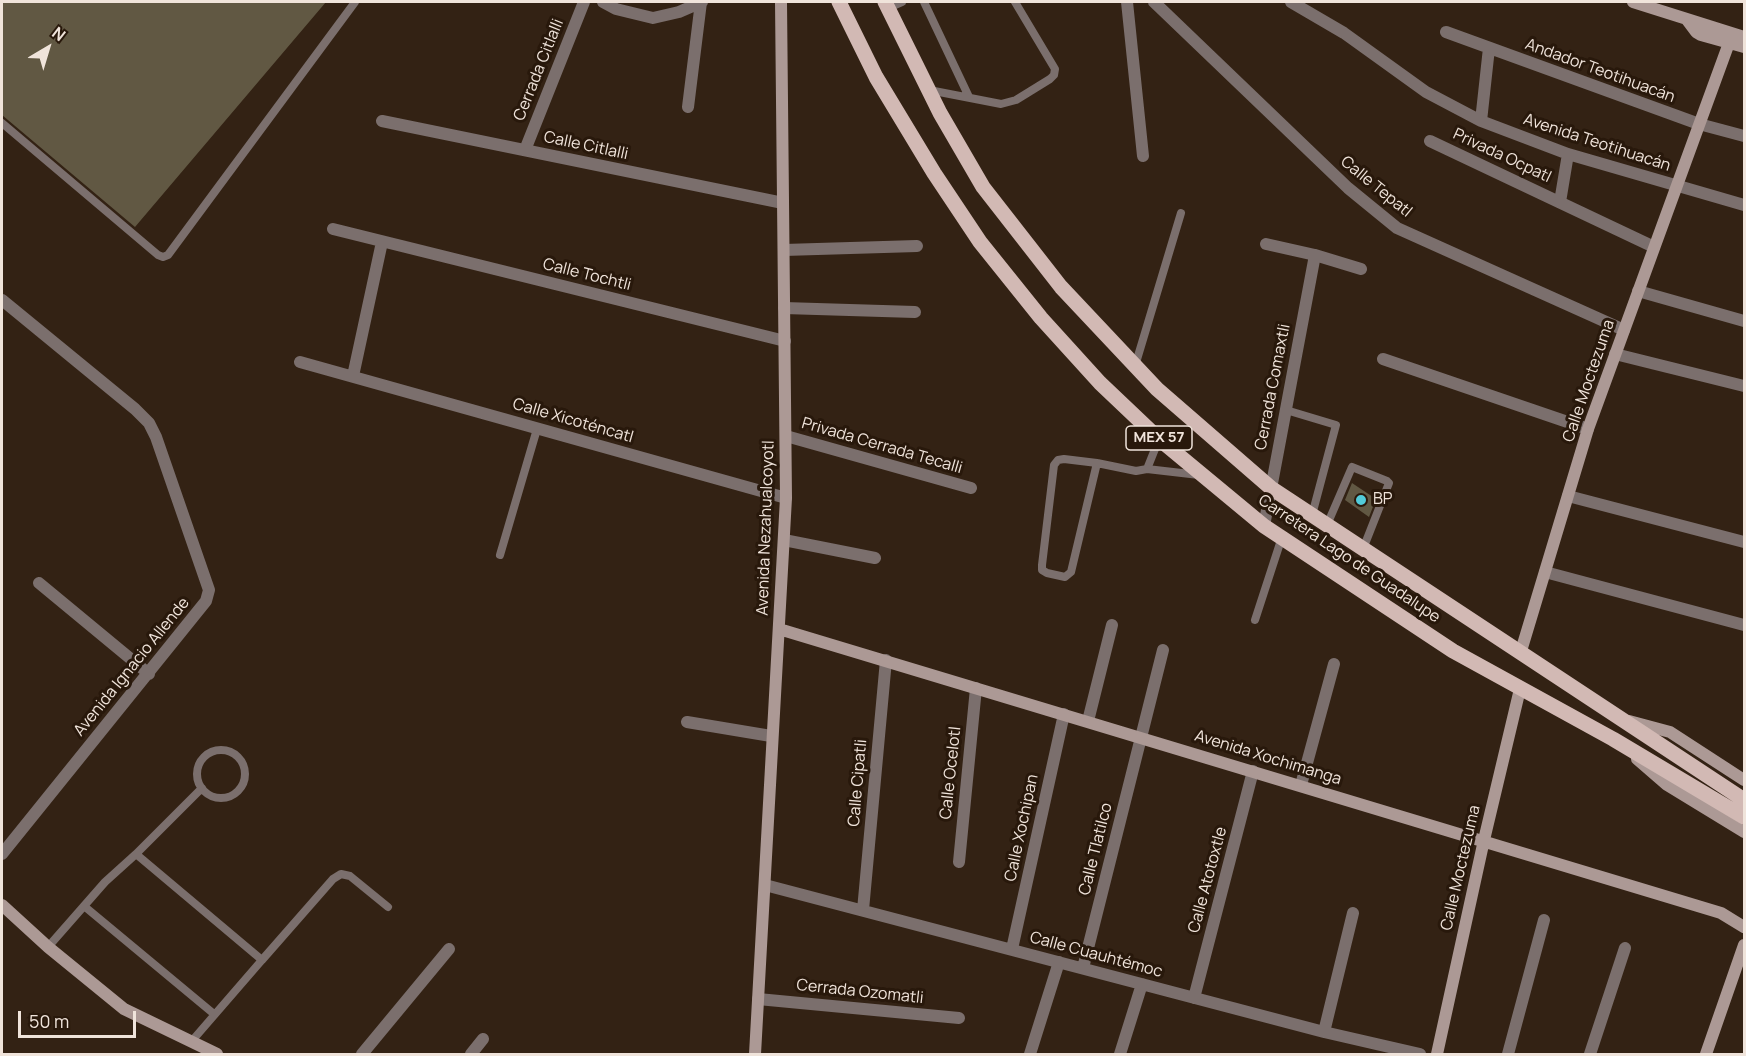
<!DOCTYPE html>
<html>
<head>
<meta charset="utf-8">
<style>
  body { margin:0 }
  #map { position:relative; width:1746px; height:1056px; overflow:hidden; background:#332214; font-family:Manrope,sans-serif }
  canvas { display:block }
  .frame { position:absolute; inset:0; border:3px solid #f0e4db; pointer-events:none }
  .north { position:absolute; left:18px; top:18px; width:60px; height:60px; -webkit-text-stroke:4px #28180b; paint-order:stroke; rotate:38deg; font-size:16px; font-weight:700; line-height:24px; text-align:center; color:#f0e4db }
  .north::after { content:''; display:block; margin:auto; width:21px; height:27px; background:#f0e4db; clip-path:polygon(50% 0,100% 100%,50% 72%,0 100%) }
  .scale { position:absolute; left:18px; top:1011px; width:118px; height:27px; box-sizing:border-box; border:3px solid #f0e4db; border-top:0; padding-left:8px; font-size:18px; line-height:21px; white-space:nowrap; color:#f0e4db; -webkit-text-stroke:4px #28180b; paint-order:stroke }
</style>
</head>
<body>
<div id="map">
<canvas width="1746" height="1056"></canvas>
<div class="frame"></div>
<div class="north">N</div>
<div class="scale">50 m</div>
</div>
<script>
const context = document.querySelector('canvas').getContext('2d');
context.lineJoin = 'round';
function paint(path, color) { context.fillStyle = color; context.fill(path, 'evenodd'); }
const toPath = rows => new Path2D(rows.map(r => 'M' + r).join(''));
function stroke(path, color, width, dash) { context.strokeStyle = color; context.lineWidth = width; context.lineCap = dash ? 'butt' : 'round'; context.setLineDash(dash || []); context.stroke(path); }
function label(font, color, halo, rows, align = 'center') {
  context.font = font + ' Manrope,sans-serif'; context.lineWidth = 6; context.setLineDash([]); context.textBaseline = 'middle'; context.strokeStyle = halo; context.fillStyle = color; for (const [text, x, y, turn = 0] of rows) {
    context.save(); context.translate(x, y); context.rotate((+turn || 0) * Math.PI / 180); context.textAlign = isNaN(turn) ? turn : align; if (halo) context.strokeText(text, 0, 0); context.fillText(text, 0, 0); context.restore();
  }
}
const building = toPath([
  [2,2,326,2,135,227,2,115],
  [1352,483,1376,499,1369,517,1345,500]
]);
const lane = toPath([
  [924,2,969,97],
  [888,8,902,2],
  [929,90,1001,104,1016,100,1050,79,1054,75,1055,69,1015,2],
  [2,123,158,255,163,257,168,255,355,2],
  [1135,366,1181,213],
  [1286,410,1336,425,1312,515],
  [1097,463,1071,572,1065,577,1047,573,1042,570,1042,565,1054,465,1058,460,1064,459,1097,463,1136,471,1147,469,1199,475],
  [1147,469,1159,439],
  [1327,525,1352,467,1387,481,1389,483,1363,549],
  [500,555,537,429],
  [1255,620,1282,537],
  '197 774a24 24 0 1 1 48 0a24 24 0 1 1-48 0Z',
  [136,854,202,788],
  [84,906,214,1014],
  [48,947,105,882,136,854,262,960,333,879,341,874,350,876,388,907],
  [191,1042,262,960]
]);
const street = toPath([
  [603,2,616,9,653,18,679,12,702,2],
  [1127,2,1143,156],
  [1154,2,1348,188,1397,228,1624,330],
  [1291,2,1344,33,1426,92,1481,121,1568,154,1744,205],
  [1446,32,1699,124,1744,136],
  [688,107,701,2],
  [382,121,783,203],
  [1481,121,1489,48],
  [1430,141,1654,247],
  [525,150,584,2],
  [1560,202,1568,154],
  [333,229,785,341],
  [1266,244,1315,255,1361,269],
  [784,250,917,246],
  [1638,291,1744,321],
  [2,300,135,409,149,423,156,437,209,590,206,601,2,854],
  [784,308,915,312],
  [1615,354,1744,386],
  [1383,359,1588,429],
  [300,362,786,498],
  [353,376,382,242],
  [786,436,971,488],
  [1568,496,1744,542],
  [1264,526,1315,255],
  [784,540,875,558],
  [1545,572,1744,625],
  [39,583,149,674],
  [1088,721,1112,625],
  [687,722,771,736],
  [1301,785,1334,664],
  [959,862,976,688],
  [765,885,1324,1032,1420,1054],
  [863,910,886,660],
  [1012,949,1064,714],
  [1083,968,1163,650],
  [1194,998,1253,771],
  [758,999,959,1018],
  [1324,1032,1353,913],
  [362,1054,449,949],
  [471,1054,483,1039],
  [1030,1054,1059,962],
  [1120,1054,1142,984],
  [1508,1054,1544,920],
  [1590,1054,1625,948]
]);
const secondary = toPath([
  [1633,2,1744,37],
  [1687,20,1696,32,1701,35,1744,47],
  [779,629,1721,913,1744,927],
  [1521,651,1588,429,1729,43],
  [1629,721,1670,732,1744,780],
  [1637,759,1667,785,1744,832],
  [2,905,48,947,124,1009,217,1054],
  [755,1054,786,498,781,2],
  [1437,1054,1484,840,1520,689],
  [1706,1054,1744,945]
]);
const primary = toPath([
  [839,2,876,77,934,173,980,242,1041,318,1100,383,1159,439,1264,526,1453,651,1613,739,1744,817],
  [885,2,940,113,983,187,1061,287,1157,389,1271,488,1744,800]
]);
const markers = [
  [1361,500,6,"#52cbd9"]
];
const shields = [
  [1159,438,66]
];
const shieldNames = [
  ["MEX 57",1159,438]
];
const streetNames = [
  ["Cerrada Citlalli",539,70,-68],
  ["Andador Teotihuacán",1600,71,20],
  ["Avenida Teotihuacán",1597,143,18],
  ["Calle Citlalli",586,146,12],
  ["Privada Ocpatl",1502,156,25],
  ["Calle Tepatl",1376,187,39],
  ["Calle Tochtli",587,275,14],
  ["Calle Moctezuma",1589,381,-71],
  ["Cerrada Comaxtli",1273,387,-79],
  ["Calle Xicoténcatl",573,421,16],
  ["Privada Cerrada Tecalli",882,446,16],
  ["Avenida Nezahualcoyotl",766,528,-88],
  ["Carretera Lago de Guadalupe",1349,559,34],
  ["Avenida Ignacio Allende",132,667,-51],
  ["Avenida Xochimanga",1268,758,17],
  ["Calle Ocelotl",951,773,-84],
  ["Calle Cipatli",858,783,-85],
  ["Calle Xochipan",1022,828,-78],
  ["Calle Tlatilco",1096,849,-76],
  ["Calle Moctezuma",1461,868,-77],
  ["Calle Atotoxtle",1208,880,-75],
  ["Calle Cuauhtémoc",1096,955,15],
  ["Cerrada Ozomatli",860,992,6]
];
const poiNames = [
  ["BP",1373,500]
];
paint(building, '#615843');
stroke(lane, '#7b6f6d', 8);
stroke(street, '#7b6f6d', 12);
stroke(secondary, '#ac9995', 12);
stroke(primary, '#d2b9b4', 15);
for (const [x, y, r, color] of markers) { const dot = new Path2D(); dot.arc(x, y, r, 0, 2 * Math.PI); context.fillStyle = color; context.fill(dot); stroke(dot, '#28180b', 2); }
for (const [x, y, w] of shields) { const box = new Path2D(); box.roundRect(x - w / 2, y - 12, w, 24, 4.5); context.fillStyle = '#28180b'; context.fill(box); stroke(box, '#f0e4db', 1.5); }
label('bold 15px', '#f0e4db', null, shieldNames);
label('16px', '#f0e4db', '#28180b', streetNames);
label('16px', '#f0e4db', '#28180b', poiNames, 'left');
</script>
</body>
</html>
